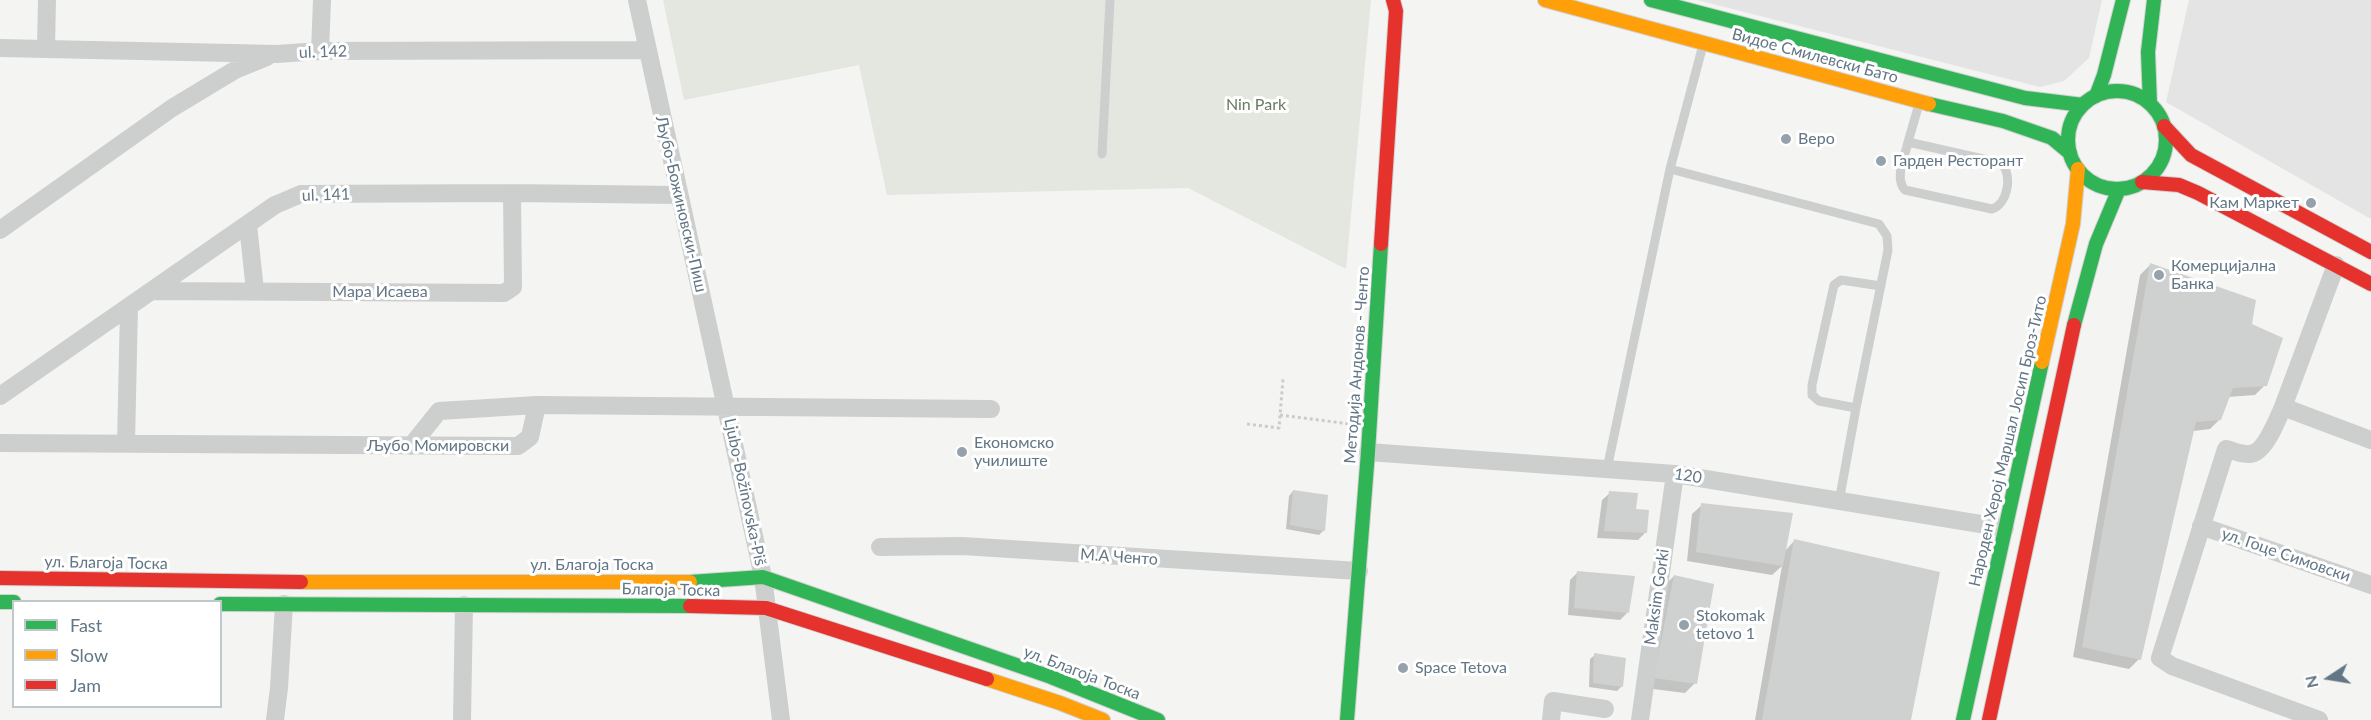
<!DOCTYPE html>
<html>
<head>
<meta charset="utf-8">
<style>
  body { margin:0 }
  #map { position:relative; width:2371px; height:720px; overflow:hidden; background:#f4f4f2; font-family:Lato,sans-serif }
  canvas { display:block }
  .legend { position:absolute; left:12px; top:600px; width:210px; height:108px; box-sizing:border-box; background:#fff; border:2px solid #c0c8ce; margin:0; padding:8px 10px; list-style:none; font-size:18px; color:#627685 }
  .legend li { display:flex; align-items:center; gap:12px; height:30px }
  .legend b { width:30px; border:2px solid #c0c8ce }
  .north { position:absolute; left:2299px; top:648px; width:60px; height:60px; -webkit-text-stroke:4px #fff; paint-order:stroke; rotate:258deg; font-size:16px; font-weight:700; line-height:24px; text-align:center; color:#627685 }
  .north::after { content:''; display:block; margin:auto; width:21px; height:27px; background:#627685; clip-path:polygon(50% 0,100% 100%,50% 72%,0 100%) }
</style>
</head>
<body>
<div id="map">
<canvas width="2371" height="720"></canvas>
<ul class="legend">
<li><b style="height:8px;background:#30b455"></b>Fast</li>
<li><b style="height:8px;background:#ff9f0a"></b>Slow</li>
<li><b style="height:8px;background:#e5322d"></b>Jam</li>
</ul>
<div class="north">N</div>
</div>
<script>
const g = document.querySelector('canvas').getContext('2d');
g.lineJoin = 'round';
function paint(path, color) {
  g.fillStyle = color;
  g.fill(path, 'evenodd');
}
function strokePath(path, color, width, dash) {
  g.strokeStyle = color;
  g.lineWidth = width;
  g.lineCap = dash ? 'butt' : 'round';
  g.setLineDash(dash || []);
  g.stroke(path);
}
function write(font, color, halo, rows, align = 'center') {
  g.font = font + ' Lato,sans-serif';
  g.lineWidth = 6;
  g.setLineDash([]);
  g.textBaseline = 'middle';
  g.strokeStyle = halo;
  g.fillStyle = color;
  for (const [text, x, y, turn = 0] of rows) {
    g.save();
    g.translate(x, y);
    g.rotate((+turn || 0) * Math.PI / 180);
    g.textAlign = isNaN(turn) ? turn : align;
    if (halo) g.strokeText(text, 0, 0);
    g.fillText(text, 0, 0);
    g.restore();
  }
}
paint(new Path2D(`
  M1697,0h405l-13,58 -25,23 -24,6z
  M2189,0h182v219l-205,-117z`), '#e3e4e3');
paint(new Path2D(`
  M663,0h708l-25,269 -158,-81 -301,7 -28,-130 -175,35z`), '#e4e7e0');
paint(new Path2D(`
  M2150,265l101,60 14,60 -10,10 -27,2 -8,22 -10,10 -17,2 -54,228 -10,10 -56,-12 67,-382z
  M1293,491l31,39 -5,5 -33,-6 3,-33z
  M1610,493l24,17 11,23 -7,7 -41,-2 5,-38z
  M1702,505l83,46 9,-10 115,179h-154l27,-154 -10,9 -85,-14 5,-47z
  M1577,573l50,40 -7,7 -52,-5 2,-35z
  M1674,576l21,107 -10,10 -40,-5 19,-102z
  M1595,655l27,31 -5,5 -28,-4 1,-28z`), '#0003');
paint(new Path2D(`
  M2150,263l106,37 -4,24 31,14 -16,48 -34,2 -12,32 -25,2 -55,238 -59,-13z
  M1293,490l35,5 -3,36 -35,-6z
  M1609,491l29,2 -2,16 13,1 -2,23 -43,-2z
  M1701,503l92,10 -10,53 -87,-14z
  M1794,539l146,33 -29,148h-149z
  M1577,571l58,5 -6,37 -55,-5z
  M1674,575l40,9 -17,100 -43,-6z
  M1594,653l32,5 -3,29 -30,-4z`), '#cfd0d0');
const fast = new Path2D(`
  M1651,0l374,98 58,7
  M2068 140a49 49 0 1 1 98 0a49 49 0 1 1-98 0Z
  M2096,96l8,-21 19,-75
  M1929,104l74,17 49,17 18,15
  M2150,104l-2,-52 6,-52
  M2074,325l22,-81 23,-55
  M690,582l73,-5 288,100 107,43
  M0,602h14
  M220,604l470,2
  M1347,720l21,-268 13,-208
  M1963,720l79,-358`);
const slow = new Path2D(`
  M1545,0l384,104
  M2042,362l31,-138 5,-55
  M301,582h389
  M987,679l73,24 43,17`);
const jam = new Path2D(`
  M2164,126l27,29 180,97
  M2142,182l37,3 19,8 173,91
  M1381,244l15,-233 -3,-11
  M0,578l301,4
  M690,606l76,2 221,71
  M1989,720l85,-395`);
strokePath(fast, '#d0d2d2', 16);
strokePath(slow, '#d0d2d2', 16);
strokePath(jam, '#d0d2d2', 16);
strokePath(new Path2D(`
  M1280,415l70,9
  M1247,424l32,4 4,-49`), '#cbcccc', 3, [3, 3]);
strokePath(new Path2D(`
  M1908,142l93,21c12,11 7,41 -9,46l-87,-19c-11,-12 0,-33 3,-48z
  M1908,142l11,-38
  M1102,154l8,-154
  M1670,169l209,55 8,12 1,14 -32,158 -17,94
  M1856,408l-37,-7 -7,-6v-10l22,-100 7,-5 40,6
  M1607,469l63,-300 33,-124`), '#cdcfcf', 9);
strokePath(new Path2D(`
  M637,0l126,577 18,143
  M46,47l1,-47
  M0,48l277,6 43,-3 326,-1
  M320,51l2,-51
  M248,225l7,66
  M0,230l172,-122 63,-38 32,-13
  M2336,265l-53,142 88,33
  M151,291l353,2 9,-6 -1,-94
  M0,396l275,-191 26,-11 211,-1 166,2
  M2283,407c-6,13 -18,46 -33,47 -7,1 -16,-3 -24,-5l-66,209 12,8 147,54
  M0,443l518,3 12,-9 7,-32 454,4
  M126,443l3,-136
  M411,446l28,-35 98,-6
  M1368,452l307,22 330,54
  M2201,526l170,59
  M880,547l82,-1 397,25
  M275,720l4,-32 5,-84
  M462,720l2,-115
  M1551,720l2,-19 52,8
  M1640,720l35,-246`), '#cdcfcf', 18);
strokePath(fast, '#30b455', 14);
strokePath(slow, '#ff9f0a', 14);
strokePath(jam, '#e5322d', 14);
for (const [x, y, r, color] of [
  [1786,139,6,"#95a2ab"],
  [1881,161,6,"#95a2ab"],
  [2311,203,6,"#95a2ab"],
  [2159,275,6,"#95a2ab"],
  [962,452,6,"#95a2ab"],
  [1684,625,6,"#95a2ab"],
  [1403,668,6,"#95a2ab"]
]) {
  const dot = new Path2D();
  dot.arc(x, y, r, 0, 2 * Math.PI);
  g.fillStyle = color;
  g.fill(dot);
  strokePath(dot, '#fff', 2);
}
write('16px', '#627685', '#fff', [
  ["ul. 142",323,52,-2],
  ["Видое Смилевски Бато",1815,56,15],
  ["ul. 141",326,195,-2],
  ["Љубо-Божиновски-Пиш",681,204,77],
  ["Мара Исаева",380,292],
  ["Методија Андонов - Ченто",1357,365,-86],
  ["Народен Херој Маршал Јосип Броз-Тито",2008,441,-77],
  ["Љубо Момировски",438,446],
  ["120",1688,476,9],
  ["Ljubo-Božinovska-Piš",745,492,78],
  ["ул. Гоце Симовски",2286,555,19],
  ["М.А Ченто",1119,557,4],
  ["ул. Благоја Тоска",106,563,1],
  ["ул. Благоја Тоска",592,565],
  ["Благоја Тоска",671,590,1],
  ["Maksim Gorki",1657,597,-82],
  ["ул. Благоја Тоска",1082,673,21]
]);
write('16px', '#677b61', '#fff', [
  ["Nin Park",1256,105]
]);
write('16px', '#627685', '#fff', [
  ["Веро",1798,139],
  ["Гарден Ресторант",1893,161],
  ["Кам Маркет",2299,203,"right"],
  ["Комерцијална",2171,266],
  ["Банка",2171,284],
  ["Економско",974,443],
  ["училиште",974,461],
  ["Stokomak",1696,616],
  ["tetovo 1",1696,634],
  ["Space Tetova",1415,668]
], 'left');
</script>
</body>
</html>
